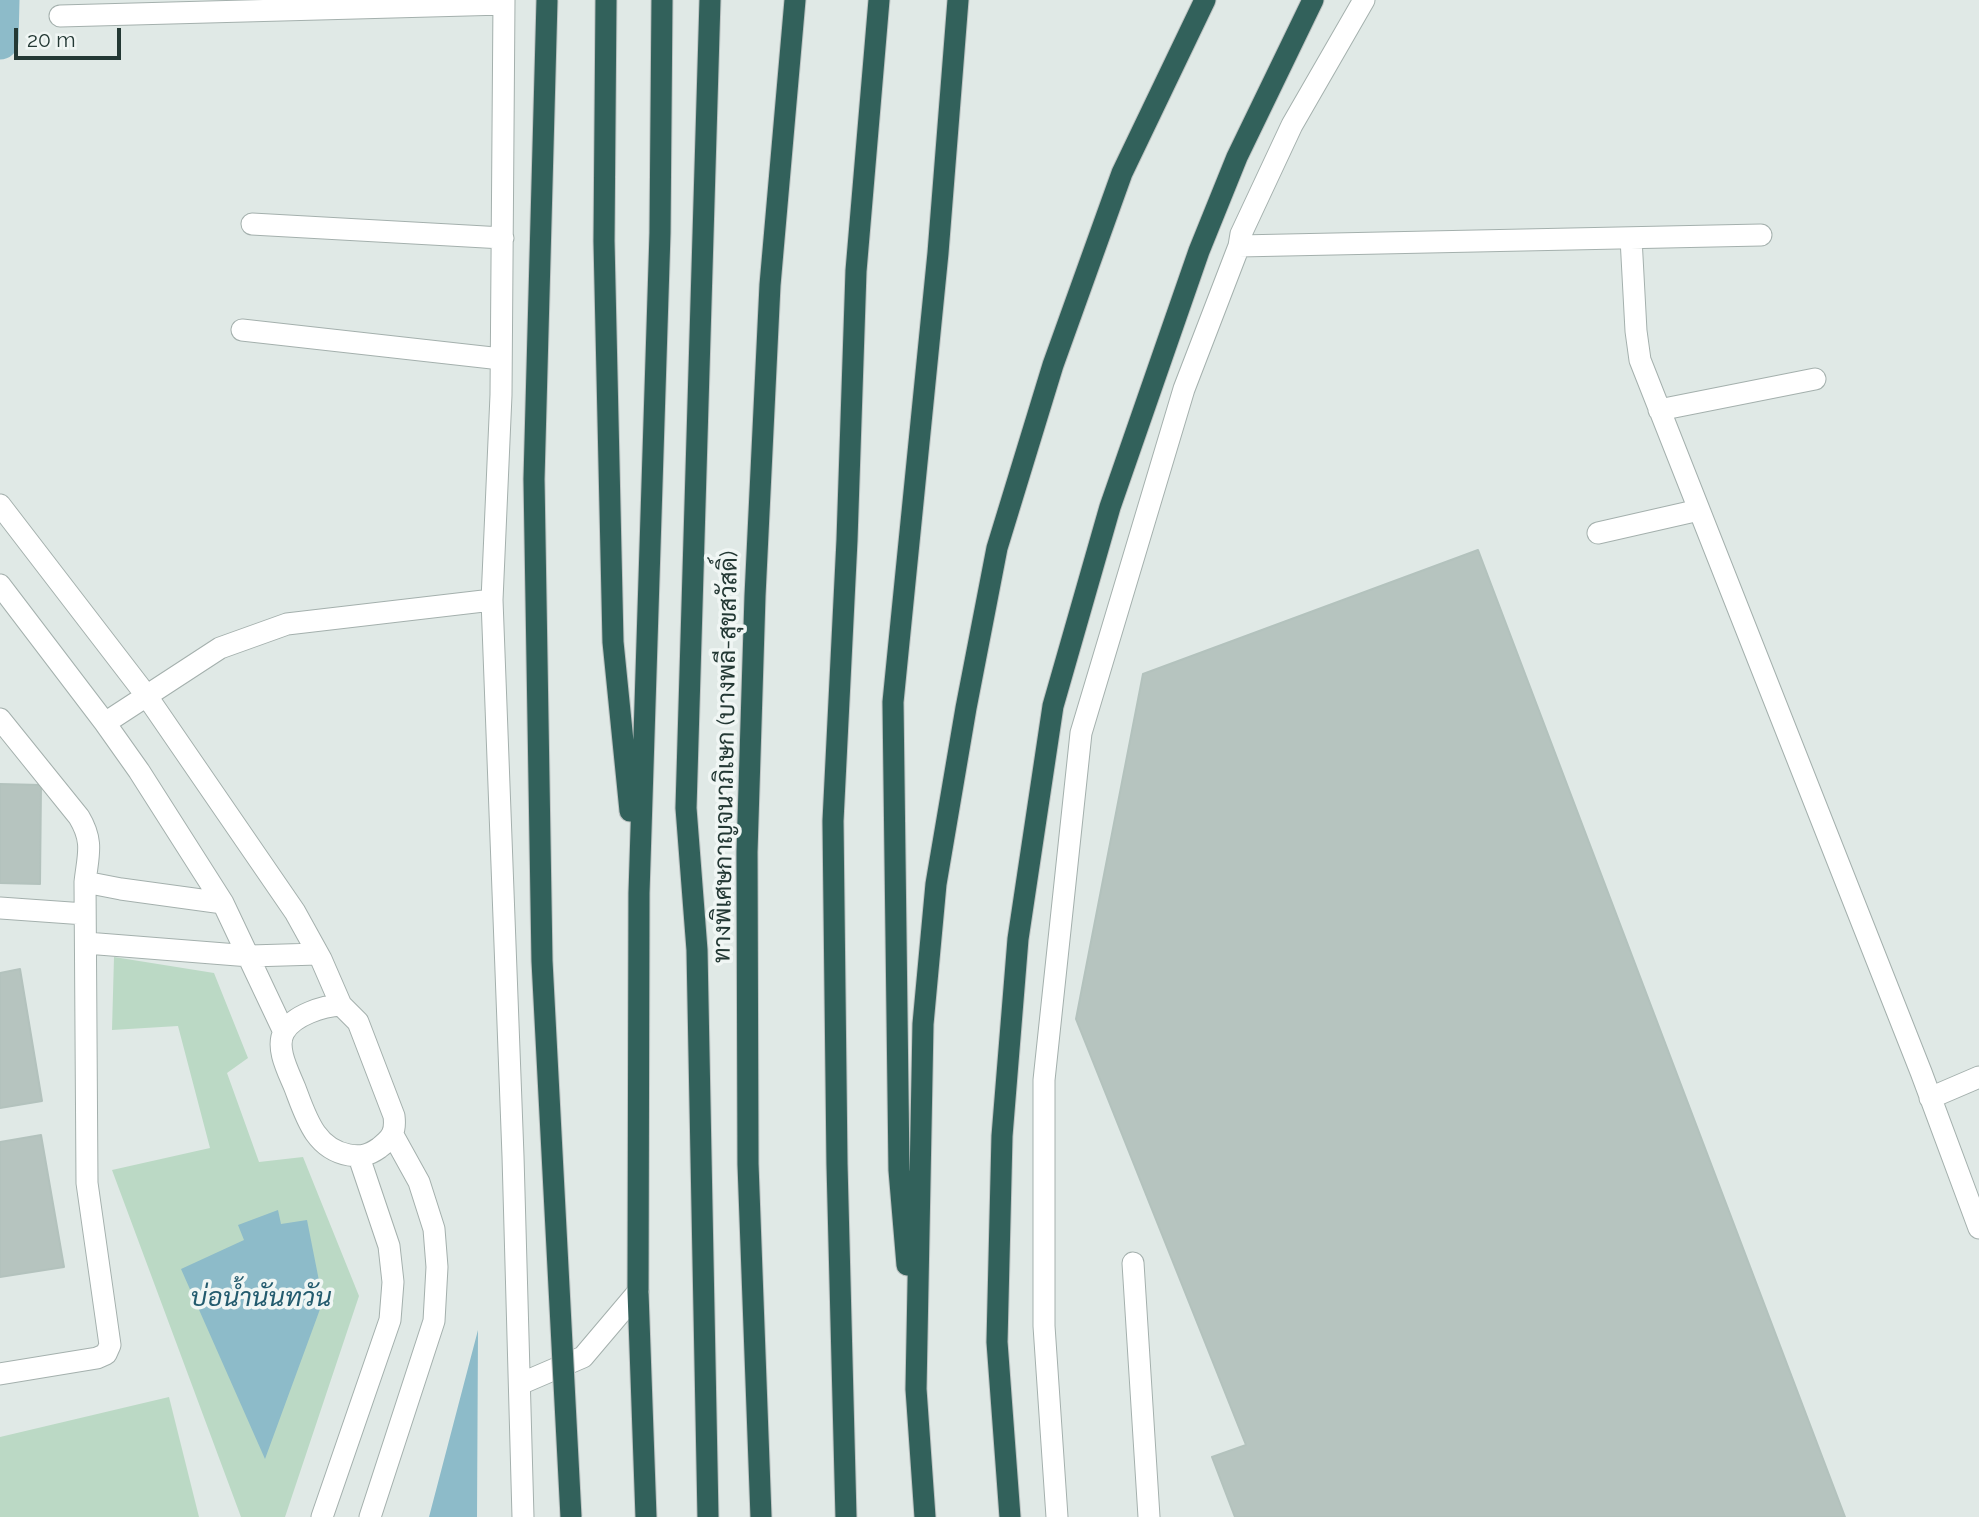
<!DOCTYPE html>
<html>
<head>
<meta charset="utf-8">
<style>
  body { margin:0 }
  #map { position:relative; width:1979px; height:1517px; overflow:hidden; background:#e0e9e6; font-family:Raleway,sans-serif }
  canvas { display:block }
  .scale { position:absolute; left:14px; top:28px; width:107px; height:32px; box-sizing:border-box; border:4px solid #233834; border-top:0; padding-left:9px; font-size:21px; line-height:24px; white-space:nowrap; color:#233834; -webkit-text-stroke:5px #f0f6f4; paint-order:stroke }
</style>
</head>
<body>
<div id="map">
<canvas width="1979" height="1517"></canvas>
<div class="scale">20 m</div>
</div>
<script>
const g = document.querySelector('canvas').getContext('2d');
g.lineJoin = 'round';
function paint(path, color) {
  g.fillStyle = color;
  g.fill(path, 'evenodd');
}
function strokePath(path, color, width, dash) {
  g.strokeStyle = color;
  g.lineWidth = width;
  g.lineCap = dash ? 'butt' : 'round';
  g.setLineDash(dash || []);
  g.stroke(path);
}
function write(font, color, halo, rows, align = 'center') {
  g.font = font + ' Raleway,Sarabun,sans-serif';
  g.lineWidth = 7;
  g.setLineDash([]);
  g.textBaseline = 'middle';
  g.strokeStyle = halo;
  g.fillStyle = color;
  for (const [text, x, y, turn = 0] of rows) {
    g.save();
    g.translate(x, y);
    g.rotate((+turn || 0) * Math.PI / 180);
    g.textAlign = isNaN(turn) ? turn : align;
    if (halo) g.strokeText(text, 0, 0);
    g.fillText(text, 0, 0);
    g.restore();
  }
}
paint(new Path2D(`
  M114,957l100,16 34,85 -21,15 32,89 44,-5 56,139 -74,221h-44l-129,-347 98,-22 -32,-122 -66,4z
  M169,1397l30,120h-199v-80z`), '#bbd9c5');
paint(new Path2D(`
  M278,1210l3,14 26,-4 16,81 -58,158 -84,-190 63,-29 -6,-15z
  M478,1330l-1,187h-48z`), '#8dbbc9');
strokePath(new Path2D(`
  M0,41l1,-41`), '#8dbbc9', 37);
const building = new Path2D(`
  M1478,550l367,967h-610l-23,-60 34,-12 -170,-426 67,-345z
  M0,784l41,1 -1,99 -40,-1z
  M20,969l22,132 -42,7v-135z
  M41,1135l23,132 -64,10v-135z`);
paint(building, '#b6c4bf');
strokePath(building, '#b3c2bd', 2);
const minor = new Path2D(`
  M504,0l-3,395 -9,205 21,556 10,361
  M60,16l444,-12
  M252,224l251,14
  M1631,238l5,93 4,29 281,712 58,156
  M1239,246l522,-11
  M242,330l259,29
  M1659,410l156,-31
  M0,505l146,190 149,217 26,47 20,46
  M1598,533l101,-23
  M0,585l105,138 34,48 84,132 61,129
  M0,719l79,98c15,25 9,38 6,65l2,301 23,162 -4,9 -9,4 -97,16
  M105,723l115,-75 67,-24 205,-24
  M85,882l36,7 102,14
  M0,908l85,6
  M86,943l164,13 68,-2
  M341,1005l17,17 36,94c2,16 -2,22 -15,32 -10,7 -17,9 -30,7 -34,-6 -43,-38 -54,-67 -6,-15 -20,-40 -11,-56 10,-17 39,-26 57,-27z
  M1930,1098l49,-21
  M1133,1263l16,254
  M520,1384l63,-27 55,-65
  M322,1517l68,-197 3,-38 -4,-36 -30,-89
  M370,1517l64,-196 3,-54 -3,-38 -15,-47 -26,-47
  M1057,1517l-13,-191v-246l37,-347 103,-344 55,-143 2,-12 51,-109 72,-125`);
const highway = new Path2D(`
  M606,0l-2,241 9,401 17,169
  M907,1265l-8,-95 -6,-468 45,-449 20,-253
  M646,1517l-8,-225 1,-399 21,-660 2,-233
  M708,1517l-11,-567 -11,-142 24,-808
  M761,1517l-13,-353 -1,-312 8,-256 15,-311 25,-285
  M846,1517l-9,-353 -4,-343 14,-281 9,-269 23,-271
  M925,1517l-9,-128 7,-365 13,-140 30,-176 31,-160 56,-183 69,-192 83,-173
  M1010,1517l-13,-175 5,-206 16,-197 35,-233 57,-199 89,-256 38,-94 76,-157`);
strokePath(minor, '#a4b0ad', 23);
strokePath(highway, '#bdc3c2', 23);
strokePath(minor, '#fff', 21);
strokePath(highway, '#32615b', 21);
const highwayBridge = new Path2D(`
  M547,0l-13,479 8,482 29,556`);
strokePath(highwayBridge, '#bdc3c2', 23, []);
strokePath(highwayBridge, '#32615b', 21);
write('24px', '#233834', '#f0f6f4', [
  ["ทางพิเศษกาญจนาภิเษก (บางพลี-สุขสวัสดิ์)",726,757,-89]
]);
write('italic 26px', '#235b6e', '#f0f6f4', [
  ["บ่อน้ำนันทวัน",261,1298]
]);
</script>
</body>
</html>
